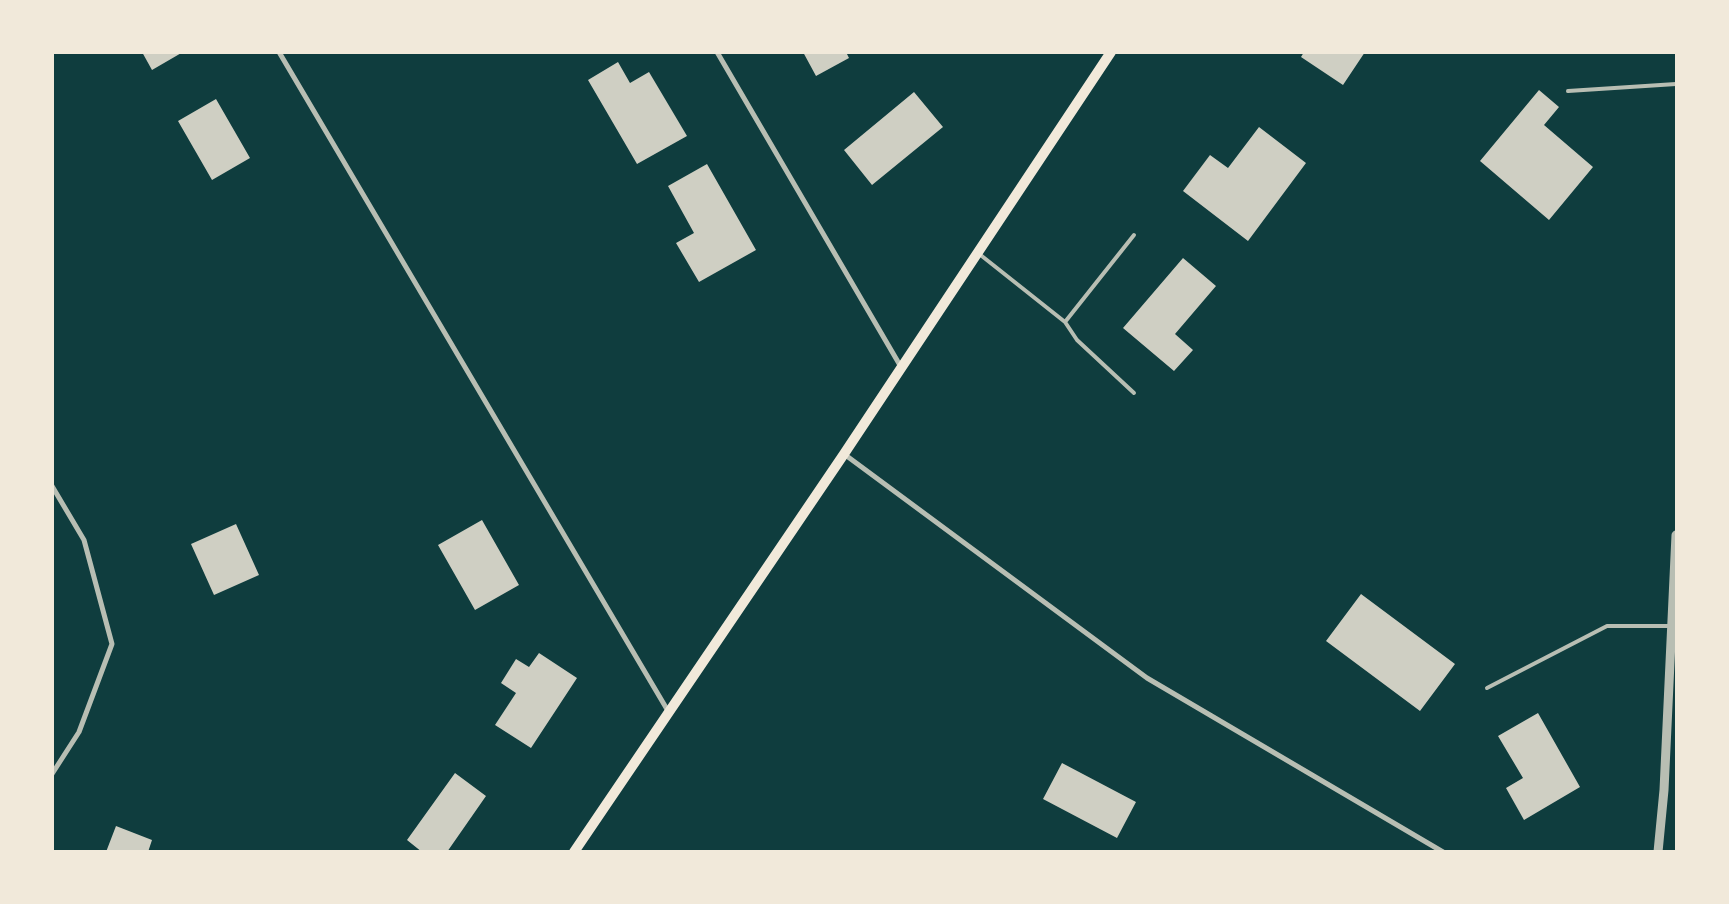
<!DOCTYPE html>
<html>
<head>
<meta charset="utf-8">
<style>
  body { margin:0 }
  #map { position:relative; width:1729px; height:904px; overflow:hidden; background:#0f3d3e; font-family:Overpass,sans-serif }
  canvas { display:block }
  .frame { position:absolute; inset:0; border:54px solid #f1e9da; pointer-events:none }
</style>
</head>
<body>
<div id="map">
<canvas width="1729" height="904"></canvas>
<div class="frame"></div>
</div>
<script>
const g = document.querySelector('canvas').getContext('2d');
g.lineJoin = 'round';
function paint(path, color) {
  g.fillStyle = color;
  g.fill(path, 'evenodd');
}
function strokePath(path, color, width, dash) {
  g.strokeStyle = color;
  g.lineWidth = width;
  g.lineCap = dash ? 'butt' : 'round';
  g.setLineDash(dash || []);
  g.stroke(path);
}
paint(new Path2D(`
  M142,52h41l-31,18z
  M803,52h43l3,6 -33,18z
  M1304,52h61l-22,33 -42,-28z
  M618,62l12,21 19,-11 38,64 -50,28 -49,-84z
  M1539,90l20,17 -15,18 49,42 -44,53 -69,-59z
  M914,92l29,35 -71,58 -28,-35z
  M216,99l34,59 -38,22 -34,-59z
  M1259,127l47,36 -58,78 -65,-50 27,-36 18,13z
  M707,164l49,86 -57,32 -23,-39 18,-10 -26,-47z
  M1183,258l33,28 -41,48 18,16 -19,21 -51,-43z
  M482,520l37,65 -44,25 -37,-65z
  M236,524l23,51 -45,20 -23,-51z
  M1361,594l94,70 -35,47 -94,-70z
  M539,653l38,25 -46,70 -36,-23 21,-32 -15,-10 15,-24 13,8z
  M1538,713l42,74 -56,33 -18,-32 17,-10 -25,-42z
  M1062,763l74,39 -19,36 -74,-39z
  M455,773l31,23 -39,56h-25l-15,-12z
  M116,826l36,14 -4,12h-42z`), '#cfcfc3');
strokePath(new Path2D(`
  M1568,91l108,-7
  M978,253l87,69 69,-87
  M1065,322l12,18 57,53
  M1487,688l120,-62h65`), '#b8beb3', 4);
strokePath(new Path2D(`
  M279,52l389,659
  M717,52l184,315
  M844,454l303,224 296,174
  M52,486l32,54 28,104 -33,88 -27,42`), '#b8beb3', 5);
strokePath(new Path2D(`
  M1658,852l6,-62 12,-255`), '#b8beb3', 9);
strokePath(new Path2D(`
  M574,852l270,-398 267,-402`), '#f1e9da', 10);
</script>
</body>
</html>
